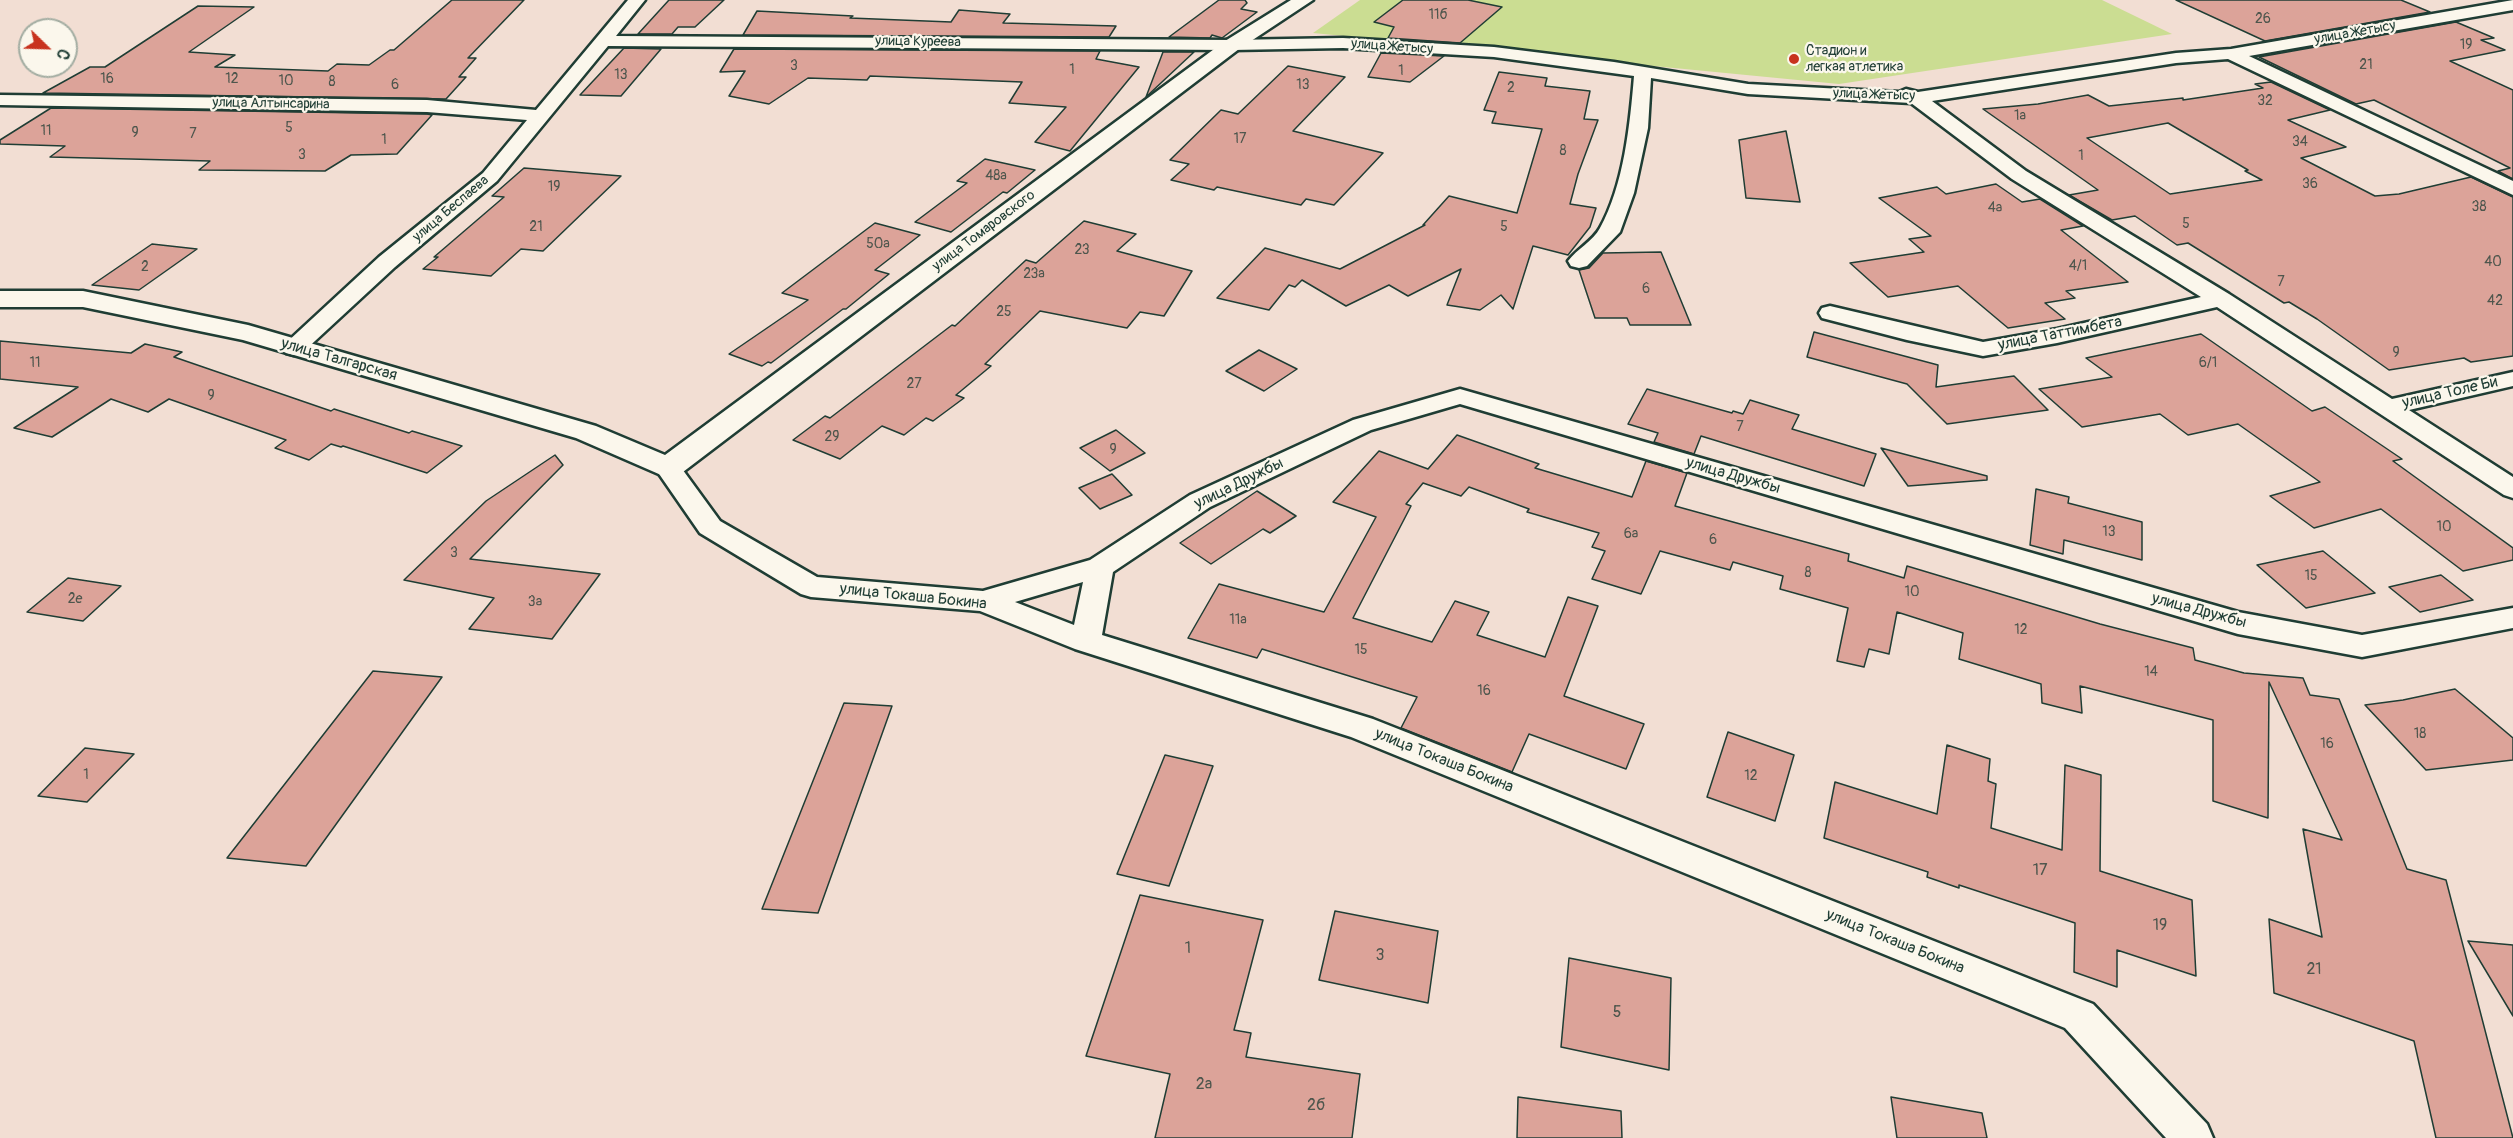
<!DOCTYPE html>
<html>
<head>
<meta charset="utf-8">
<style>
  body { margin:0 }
  #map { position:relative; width:2513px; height:1138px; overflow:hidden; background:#f2ded3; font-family:Pangolin,sans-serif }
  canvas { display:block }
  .north { position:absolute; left:18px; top:18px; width:60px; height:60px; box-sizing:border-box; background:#fbf7ec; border:2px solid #a3ada2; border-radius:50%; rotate:113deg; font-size:16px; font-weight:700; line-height:24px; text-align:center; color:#1f3d34 }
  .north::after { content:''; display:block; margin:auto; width:21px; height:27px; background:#c8321e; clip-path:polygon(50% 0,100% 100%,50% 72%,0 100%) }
</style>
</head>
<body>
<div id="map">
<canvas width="2513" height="1138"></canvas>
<div class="north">С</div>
</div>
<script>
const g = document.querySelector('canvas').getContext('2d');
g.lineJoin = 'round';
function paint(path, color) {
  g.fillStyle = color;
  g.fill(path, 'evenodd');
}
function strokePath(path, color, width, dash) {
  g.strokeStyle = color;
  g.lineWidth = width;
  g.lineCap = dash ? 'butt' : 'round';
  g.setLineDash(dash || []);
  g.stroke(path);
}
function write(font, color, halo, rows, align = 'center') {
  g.font = font + ' Pangolin,sans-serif';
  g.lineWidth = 4.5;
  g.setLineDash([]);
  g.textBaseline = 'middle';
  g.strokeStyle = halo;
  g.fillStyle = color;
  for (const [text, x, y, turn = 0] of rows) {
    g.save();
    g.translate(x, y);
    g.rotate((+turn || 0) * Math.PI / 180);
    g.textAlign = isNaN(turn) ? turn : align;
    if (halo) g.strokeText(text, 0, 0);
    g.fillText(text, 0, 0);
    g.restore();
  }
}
paint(new Path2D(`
  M1360,0h742l70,34 -333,50 -526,-51z`), '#cbdd92');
const building = new Path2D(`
  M452,0h72l-56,58h8l-17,19h7l-20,22 -403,-6 47,-26h15l93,-61 56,1 -65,45 46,3 -20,12 113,4 9,-7 32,1 21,-15h4z
  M669,0h55l-29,27h-17l-6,7h-34z
  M1219,0h26l2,3 -6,6 16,3 -35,26 -10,-3 -2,3 -41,-1z
  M1403,0h65l34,7 -42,36 -72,-5 6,-11 -20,-5z
  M2176,0h225l29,12 -165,29z
  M959,10l51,4 -7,9 113,3 -7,11 -366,-2 14,-24 96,5 -3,2 101,4z
  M2456,22l38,16 -13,2 24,10 -55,11 63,29v89l-15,-8 12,-3 -136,-68 -18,4 -97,-47z
  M624,48l37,1 -40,47 -41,-1z
  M734,49l366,2 -4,8 43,8 -69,84 -35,-9 31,-35 -57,-4 13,-21 -152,-6 -3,4 -59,-2 -39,26 -40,-8 16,-25 -25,1z
  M1163,52h31l-48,45z
  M1381,53l63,3 -34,26 -42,-5z
  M1288,66l57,11 -52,54 90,22 -49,52 -28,-6 -5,6 -84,-18 -3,3 -43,-10 18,-16 -19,-4 51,-50 17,4z
  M1499,72l48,6 -2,8 45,5 -6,28 14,1 -20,54 -8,30 26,4 -6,19 -22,28 -35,-9 -20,63 -12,-14 -21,15 -33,-5 14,-36 -53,27 -19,-11 -43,21 -44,-26 -7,7 -6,-2 -20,25 -52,-12 48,-50 75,21 85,-44h-2l26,-29 68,17 25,-84 -50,-6 4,-11 -12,-2z
  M2271,82l59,28 -42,10 58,27 -45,11 74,38 24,-2 72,-17 42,20v159l-42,6 -7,-4 -75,12 -72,-51 -28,-17 -5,1 -96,-60 -11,2 -42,-29 -23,4 -43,-25 29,-5 -115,-81 55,-5 50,-9 21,11 74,-8v2l80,-12 -8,-4zM2168,123l80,47 -3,1 17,9 -92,14 -83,-56z
  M51,108l376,6 5,1 -35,39 -46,1 -26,16 -126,-1 11,-9 -160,-4 15,-11 -65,-2v-4z
  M1786,131l14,71 -54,-4 -7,-58z
  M985,159l50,11 -28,23 -4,-1 -52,40 -36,-10 52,-39 -10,-2z
  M524,168l97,8 -78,75 -22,-2 -30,27 -68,-7 15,-12h-4l70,-60 -12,-1z
  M1996,184l26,18 18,-3 43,27 -22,4 67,52 -62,9 9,7 -30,5 20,16 -57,9 -50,-42 -70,11 -38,-34 74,-11 -15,-13 22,-3 -52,-38 58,-11 9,7z
  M1084,221l52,13 -19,17 75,20 -28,45 -24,-4 -13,16 -87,-17 -55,53 6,2 -35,29 8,3 -31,23 -7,-3 -22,17 -22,-9 -42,33 -47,-19 32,-24 5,2 122,-93 3,1 71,-66 10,3z
  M875,223l45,12 -45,35 14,4 -43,35h-3l-72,54 -3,-1 -6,4 -33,-12 79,-54 -26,-7z
  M152,244l45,5 -58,41 -47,-5z
  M1661,252l30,73h-61l-3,-7h-32l-16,-48 10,-2 14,-15z
  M1814,332l124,33 -2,22 78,-11 34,34 -101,14 -40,-40 -100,-27z
  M2201,334l111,77 13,-4 77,52 -9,2 120,87v12l-50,11 -82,-62 -67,19 -44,-32 50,-14 -82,-58 -50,11 -28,-21 -78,13 -43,-38 73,-12 -26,-19z
  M0,341l131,12 14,-9 37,8 -8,5 157,54 3,-2 75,24 3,-2 50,15 -35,27 -84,-27 -2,1 -10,-3 -22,16 -34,-12 11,-8 -117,-41 -21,13 -37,-13 -59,38 -38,-9 64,-41 -78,-8z
  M1259,350l38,19 -33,22 -38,-20z
  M1647,389l85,24 1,-2 10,3 7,-14 49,15 -7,14 84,25 -12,32 -163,-50 -7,18 -40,-12 4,-9 -30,-9z
  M1116,430l29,23 -35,18 -30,-23z
  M1457,435l82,29 -4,4 97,29 14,-36 41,12 -12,33 174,48 -1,7 56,17 3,-12 193,58 93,24 2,12 49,13 59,5 7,17 29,4 68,170 39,11 67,258h-77l-22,-97 -140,-48 -5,-74 53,18 -19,-108 39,11 -73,-158 -1,136 -55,-17v-81l-133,-34 2,27 -40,-10 -1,-19 -82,-25 4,-26 -66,-21 -8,42 -20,-5 -5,18 -27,-6 11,-53 -68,-19 3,-13 -50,-14 -3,8 -70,-19 -19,43 -49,-15 13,-28 -13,-4 7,-14 -72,-21 2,-3 -60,-22 -8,9 -38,-13 -17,21 5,2 -58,112 79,24 23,-41 34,11 -12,23 68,22 23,-60 30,9 -34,90 80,28 -18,45 -97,-35 -17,38 -111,-44 16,-31 -155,-48 -5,9 -69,-20 31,-54 105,28 52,-95 -43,-15 46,-51 49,18z
  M1881,448l106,28v4l-79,6z
  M555,455l8,10 -93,94 130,15 -48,65 -83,-10 25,-31 -90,-18 82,-79z
  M1112,474l20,21 -32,14 -21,-21z
  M2036,489l33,8 -1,6 74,19v38l-78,-20 -1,14 -33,-9z
  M1257,491l39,25 -26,17 -7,-4 -52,35 -31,-21z
  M2323,551l52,42 -69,15 -49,-43z
  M2441,575l32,25 -53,12 -31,-25z
  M68,578l53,8 -38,35 -56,-9z
  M373,671l69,6 -136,189 -79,-8z
  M2455,689l58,49v22l-87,10 -61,-65 38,-5z
  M844,703l48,3 -74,207 -56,-4z
  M1728,732l66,23 -19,66 -68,-24z
  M1947,745l43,14 -2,22 8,3 -5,44 71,22 3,-85 36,10 -1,96 92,29 4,76 -79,-26v37l-43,-15 1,-49 -116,-38v3l-32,-11 1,-5 -104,-34 11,-56 102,32z
  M85,748l49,6 -47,48 -49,-6z
  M1165,755l48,11 -44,120 -52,-12z
  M1140,895l123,25 -29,110 17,3 -5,24 114,17 -8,64h-197l15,-64 -84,-18z
  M1335,911l103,20 -10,72 -109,-23z
  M2468,941l45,4v71z
  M1569,958l102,20 -2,92 -108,-23z
  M1518,1097l103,14 1,27h-105z
  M1891,1097l91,16 5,25h-90z`);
paint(building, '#dca399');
strokePath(building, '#1f3d34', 1.5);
const minor = new Path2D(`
  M628,0h17l-29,36 616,4 111,-2 151,9 120,15 134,22 151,8 7,-3 12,3 258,-39 55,-4 282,-49v10l-264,46 264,125v14l-285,-136 -52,4 -244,38 94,70 203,123 163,105 121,-27v14l-104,24 104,67v21l-9,-3 -287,-188 -160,36 -74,13 -76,-16 -85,-22 -3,-5 3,-5 8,-2 153,36 74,-13 144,-32 -189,-118 -101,-76 -163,-9 -97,-16 -3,50 -14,65 -14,39 -33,34 -8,2 -8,-2 -3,-5c9,-12 25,-20 32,-33 24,-43 30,-104 34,-152l-140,-19 -151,-9 -111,2 -624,-4 -111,135 -102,86 -93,86 -8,2 -8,-2 -4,-5 4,-5 93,-86 104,-84 44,-53 -100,-8 -427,-7v-10l427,5 109,10z
  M1460,389l778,223 124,23 151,-27v20l-151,29 -124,-23 -778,-230 -89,26 -161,77 -97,65 -11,63 271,84 720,285 114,120 6,14h-47l-101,-110 -714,-291 -276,-88 -95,-38 -169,-14 -10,-3 -101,-61 -45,-65 4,-6 9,-2 9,2 43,59 97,56 166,14 107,-31 100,-65 163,-75zM1083,582l-9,43 -59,-23z`);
const tertiary = new Path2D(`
  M1291,0h22l-74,49 -560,426 -11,3 -92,-40 -333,-98 -160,-33h-83v-16h83l165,34 348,101 69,29 560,-414z`);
strokePath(minor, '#1f3d34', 5);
strokePath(tertiary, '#1f3d34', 5);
paint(minor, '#fbf7ec');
paint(tertiary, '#fbf7ec');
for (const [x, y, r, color] of [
  [1794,59,6,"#c8321e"]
]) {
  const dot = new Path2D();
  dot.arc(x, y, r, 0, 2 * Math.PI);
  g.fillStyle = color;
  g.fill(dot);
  strokePath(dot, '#fbf7ec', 2);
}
write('14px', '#4e564d', null, [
  ["11б",1438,15],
  ["26",2263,19],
  ["19",2466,45],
  ["21",2366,65],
  ["3",794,66],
  ["1",1072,70],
  ["1",1401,71],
  ["13",621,75],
  ["16",107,79],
  ["12",232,79],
  ["10",286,81],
  ["8",332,82],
  ["6",395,85],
  ["13",1303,85],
  ["2",1511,88],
  ["32",2265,101],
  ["1а",2020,116],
  ["5",289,128],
  ["11",46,131],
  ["9",135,133],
  ["7",193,134],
  ["17",1240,139],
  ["1",384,140],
  ["34",2300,142],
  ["8",1563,151],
  ["3",302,155],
  ["1",2081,156],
  ["48а",996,176],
  ["36",2310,184],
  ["19",554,187],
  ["38",2479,207],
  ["4а",1995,208],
  ["5",2186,224],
  ["21",536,227],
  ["5",1504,227],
  ["50а",878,244],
  ["23",1082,250],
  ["40",2493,262],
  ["4/1",2078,266],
  ["2",145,267],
  ["23а",1034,274],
  ["7",2281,282],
  ["6",1646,289],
  ["42",2495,301],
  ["25",1004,312],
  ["9",2396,353],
  ["11",35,363],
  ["6/1",2208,363],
  ["27",914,384],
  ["9",211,396],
  ["7",1740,427],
  ["29",832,437],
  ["9",1113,450],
  ["10",2444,527],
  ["13",2109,532],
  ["6а",1631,534],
  ["6",1713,540],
  ["3",454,553],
  ["8",1808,573],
  ["15",2311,576],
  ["10",1912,592],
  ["2е",75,599],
  ["3а",535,602],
  ["11а",1238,620],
  ["12",2021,630],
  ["15",1361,650],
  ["14",2151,672],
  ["16",1484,691],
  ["18",2420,734],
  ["16",2327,744],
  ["1",86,775],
  ["12",1751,776]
]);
write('14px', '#1f3d34', '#fbf7ec', [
  ["улица Жетысу",2355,33,-10],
  ["улица Куреева",918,42,1],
  ["улица Жетысу",1392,47,4],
  ["улица Жетысу",1874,95,2],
  ["улица Алтынсарина",271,104,1],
  ["улица Беспаева",451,209,-40],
  ["улица Томаровского",984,231,-37]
]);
write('14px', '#1f3d34', '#fbf7ec', [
  ["Стадион и",1806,51],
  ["легкая атлетика",1806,67]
], 'left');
write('16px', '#1f3d34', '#fbf7ec', [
  ["улица Таттимбета",2060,334,-11],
  ["улица Талгарская",339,360,16],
  ["улица Толе Би",2450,393,-13],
  ["улица Дружбы",1733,476,16],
  ["улица Дружбы",1239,484,-26],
  ["улица Токаша Бокина",913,597,6],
  ["улица Дружбы",2199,611,15],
  ["улица Токаша Бокина",1444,761,22],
  ["улица Токаша Бокина",1895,942,22]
]);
write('16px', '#4e564d', null, [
  ["17",2040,871],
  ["19",2160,926],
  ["1",1188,949],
  ["3",1380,956],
  ["21",2314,970],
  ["5",1617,1013],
  ["2а",1204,1085],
  ["2б",1316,1106]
]);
</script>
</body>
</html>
